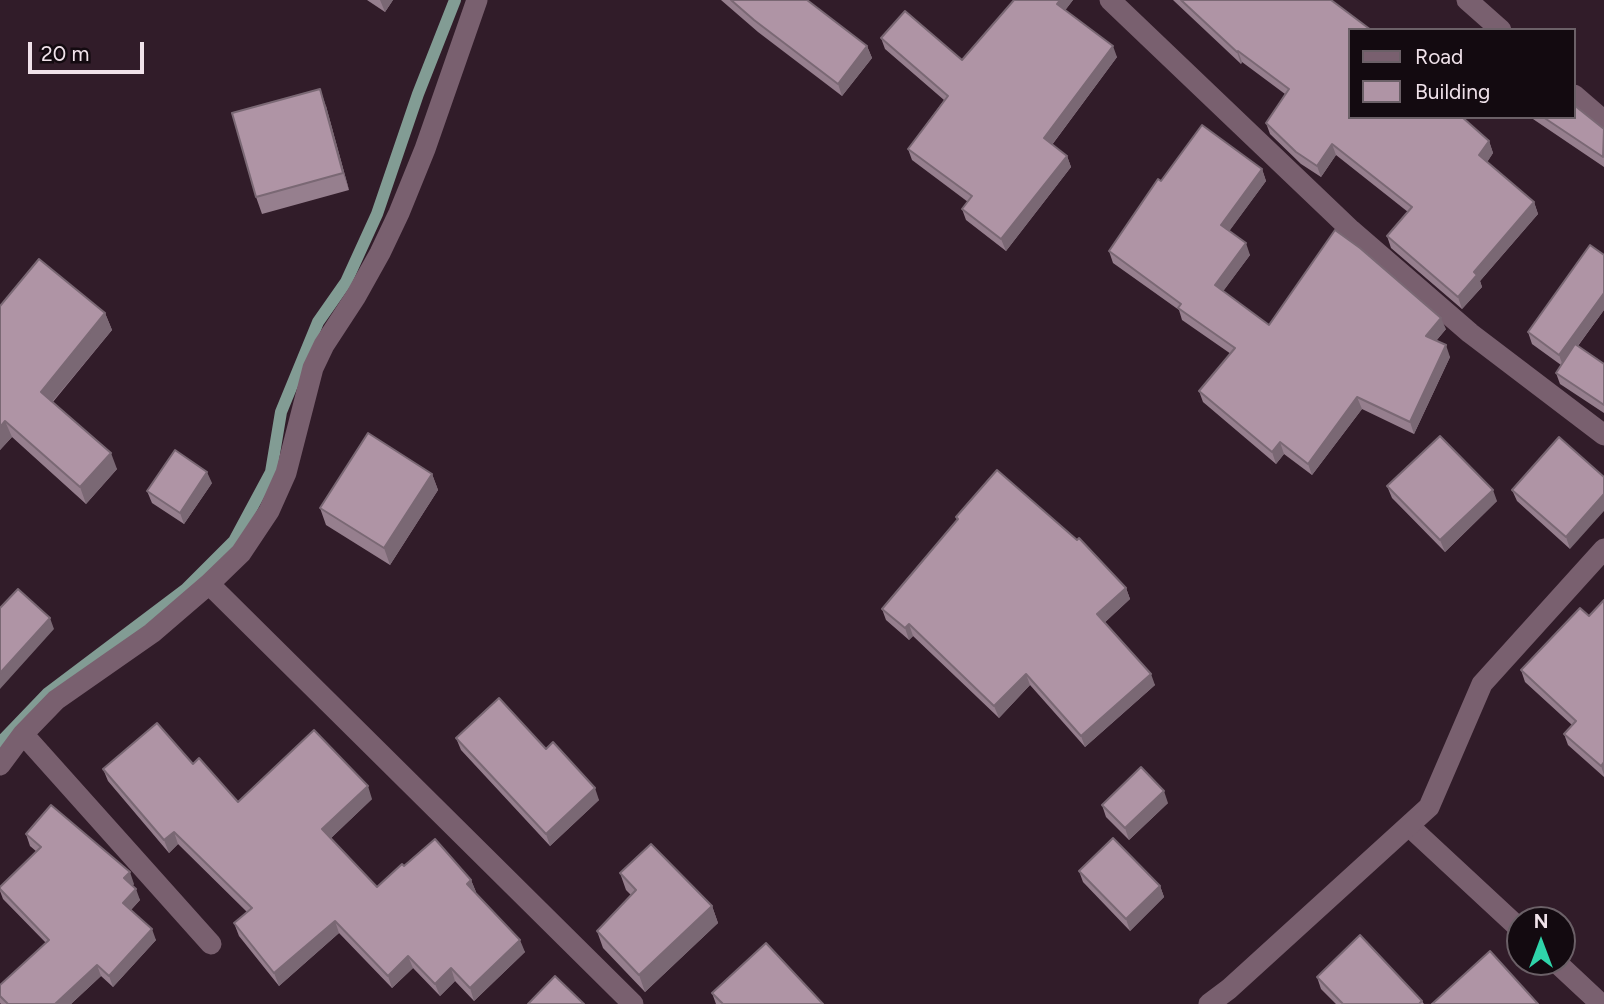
<!DOCTYPE html>
<html>
<head>
<meta charset="utf-8">
<style>
  body { margin:0 }
  #map { position:relative; width:1604px; height:1004px; overflow:hidden; background:#311c29; font-family:Figtree,sans-serif }
  canvas { display:block }
  .legend { position:absolute; left:1348px; top:28px; width:228px; height:91px; box-sizing:border-box; background:#130a10; border:2px solid #6b6067; margin:0; padding:9px 12px; list-style:none; font-size:21px; color:#f0e2ea }
  .legend li { display:flex; align-items:center; gap:14px; height:35px }
  .legend b { width:35px; border:2px solid #6b6067 }
  .north { position:absolute; left:1506px; top:906px; width:70px; height:70px; box-sizing:border-box; background:#130a10; border:2px solid #6b6067; border-radius:50%; rotate:0deg; font-size:19px; font-weight:700; line-height:28px; text-align:center; color:#f0e2ea }
  .north::after { content:''; display:block; margin:auto; width:24px; height:32px; background:#2fd4aa; clip-path:polygon(50% 0,100% 100%,50% 72%,0 100%) }
  .scale { position:absolute; left:28px; top:42px; width:116px; height:32px; box-sizing:border-box; border:4px solid #f0e2ea; border-top:0; padding-left:9px; font-size:21px; line-height:24px; white-space:nowrap; color:#f0e2ea; -webkit-text-stroke:5px #130a10; paint-order:stroke }
</style>
</head>
<body>
<div id="map">
<canvas width="1604" height="1004"></canvas>
<ul class="legend">
<li><b style="height:9px;background:#79606f"></b>Road</li>
<li><b style="height:19px;background:#af94a5"></b>Building</li>
</ul>
<div class="north">N</div>
<div class="scale">20 m</div>
</div>
<script>
const g = document.querySelector('canvas').getContext('2d');
g.lineJoin = 'round';
function strokePath(path, color, width, dash) {
  g.strokeStyle = color;
  g.lineWidth = width;
  g.lineCap = dash ? 'butt' : 'round';
  g.setLineDash(dash || []);
  g.stroke(path);
}
function paint(path, color) {
  g.fillStyle = color;
  g.fill(path, 'evenodd');
}
strokePath(new Path2D(`
  M0,743l48,-50 138,-104 48,-48 37,-69 10,-60 37,-90 28,-40 31,-68 41,-120 37,-94`), '#829c94', 12);
strokePath(new Path2D(`
  M1110,0l241,230 119,103 134,102
  M1467,0l34,30
  M1574,95l30,26
  M209,584l424,420
  M23,734l188,210
  M0,765l23,-31 33,-34 96,-67 57,-49 32,-31 28,-42 17,-38 27,-105 11,-23 32,-49 24,-43 19,-40 26,-64 52,-149
  M1409,826l111,103
  M1556,962l45,42`), '#79606f', 21);
strokePath(new Path2D(`
  M1209,1004l20,-15 200,-182 53,-123 122,-135`), '#79606f', 21);
paint(new Path2D(`
  M367,0h26l-8,12z
  M721,0h86l60,46 5,12 -30,38 -84,-64z
  M1014,0h59l-8,10 52,47 -65,88 15,11 4,11 -65,84 -40,-31 -4,-11 6,-7 -56,-42 -4,-11 36,-49 -59,-51 -4,-11 81,22z
  M1173,0h157l20,30 139,111 4,12 -6,9 47,40 4,12 -58,67 2,6 -20,22 -71,-61 -4,-12 21,-24 -72,-57 -15,22 -20,-13 -31,-30 -4,-11 19,-29 -43,-32 -1,2z
  M326,106l23,84 -87,24 -6,-17z
  M1530,117h44l30,12v38z
  M1262,169l4,12 -37,50 21,24 -27,36 46,34 177,4 -10,12 14,16 -36,77 -52,-25 -50,66 -28,-21 -8,10 -73,-62 -4,-11 32,-37 -49,-34 -3,-10 -66,-47 -4,-12 52,-70z
  M0,306l105,7 7,17 -59,72 64,67 -31,35 -74,-67 -12,13z
  M1604,310l-26,36 26,18v49l-44,-29 -4,-11 5,-8 -29,-21 -4,-12z
  M1559,437l11,112 -53,-48 -5,-11z
  M432,474l6,16 -48,75 -64,-40 -6,-17z
  M212,483l-28,41 -32,-21 -5,-12z
  M1387,486l110,15 -52,51 -53,-54z
  M956,517l170,71 4,11 -26,24 51,62 -70,62 -55,-62 -31,33 -86,-82 -4,4 -23,-20 -4,-11 75,-89z
  M1604,600v177l-36,-32 -4,-11 8,-9 -47,-43 -4,-12 68,-54z
  M456,738l90,11 53,51 -49,46 -89,-96z
  M193,764l45,38 134,-3 -41,39 46,49 27,-21 67,14 5,12 -1,1 50,59 -51,49 -19,-20 -15,15 -27,-28 -21,20 -53,-55 -60,53 -40,-50 -5,-13 13,-11 -69,-68 -9,9 -61,-72 -5,-12z
  M1168,803l-39,37 -23,-23 -4,-12z
  M26,834l108,50 -2,2 8,14 -9,10 25,30 -43,47 -12,-11 -30,28h-70l-1,-1v-18l46,-42 -43,-44 -3,-8v-4l37,-35 -7,-6z
  M1079,871l81,15 4,11 -34,34 -47,-49z
  M620,873l92,33 6,17 -73,69 -42,-44 -6,-17 34,-36 -5,-5z
  M1317,977l105,24 2,3h-88l-15,-15z
  M712,993l111,11h-107z`), '#967f8e');
paint(new Path2D(`
  M380,0h13l-8,12z
  M1060,0h13l-12,16 -4,-12z
  M867,46l5,12 -30,38 -4,-12z
  M1113,46l4,11 -69,93 -4,-12z
  M1238,51l4,11 -1,2 -4,-12z
  M320,89l6,17 23,84 -6,-17z
  M1489,141l4,12 -9,14 -5,-12z
  M1332,144l4,11 -15,22 -4,-11z
  M1067,156l4,11 -65,84 -5,-12z
  M1262,169l4,12 -41,56 -4,-12z
  M1534,202l4,12 -58,67 2,6 -20,22 -4,-12 16,-25z
  M1246,243l4,12 -31,42 -4,-12z
  M1604,293v17l-41,56 -4,-11z
  M105,313l7,17 -65,78 -6,-16z
  M1441,318l5,11 -16,19 -4,-12z
  M1446,345l4,12 -36,77 -4,-12z
  M1357,397l5,12 -50,66 -4,-11z
  M5,421l7,16 -12,13v-23z
  M1280,442l4,12 -8,10 -4,-12z
  M111,453l6,16 -31,35 -6,-17z
  M207,472l5,11 -28,41 -4,-11z
  M432,474l6,16 -48,75 -6,-17z
  M1493,490l4,11 -52,51 -5,-12z
  M1604,494v17l-34,38 -4,-12z
  M1126,588l4,11 -29,27 -4,-12z
  M50,618l4,11 -54,60v-16z
  M909,624l4,12 -4,4 -4,-12z
  M1026,674l4,11 -31,33 -5,-12z
  M1151,674l4,11 -70,62 -4,-11z
  M1604,762v13l-3,-9z
  M368,786l4,13 -45,43 -5,-13z
  M595,788l4,12 -49,46 -4,-12z
  M1164,791l4,12 -39,37 -4,-12z
  M174,832l4,12 -9,9 -5,-13z
  M130,872l4,12 -6,6 -4,-12z
  M471,880l5,12 -5,5 -4,-13z
  M1160,886l4,11 -34,34 -4,-12z
  M136,889l4,11 -13,14 -4,-11z
  M712,906l6,17 -73,69 -6,-17z
  M335,921l4,12 -60,53 -5,-13z
  M152,929l4,11 -43,47 -4,-11z
  M520,940l5,12 -51,49 -4,-13z
  M408,956l5,12 -21,20 -4,-12z
  M97,965l4,11 -30,28h-16z
  M451,968l4,13 -15,15 -5,-12z`), '#7a6874');
const building = new Path2D(`
  M731,0h76l60,46 -29,38 -84,-64z
  M1014,0h46l-3,4 56,42 -69,92 23,18 -66,83 -39,-30 10,-13 -64,-47 40,-53 -67,-58 24,-27 57,49z
  M1181,0h150l40,30h-21v87h112l27,24 -10,14 55,47 -60,70 3,3 -19,22 -71,-61 25,-29 -80,-63 -15,22 -21,-14 -30,-29 23,-34 -51,-38 -1,1z
  M320,89l23,84 -87,24 -24,-84z
  M1574,105l30,24 -1,28 -60,-40h31z
  M1202,125l60,44 -41,56 25,18 -31,42 54,40 66,-95 25,18 81,70 -15,18 20,9 -36,77 -53,-25 -49,67 -28,-22 -8,10 -73,-61 36,-43 -57,-40 3,-4 -72,-53 49,-72 3,2z
  M1590,245l14,10v38l-45,62 -31,-23z
  M39,259l66,54 -64,79 70,61 -31,34 -75,-66 -5,6v-121z
  M1575,344l29,20v41l-48,-32z
  M368,433l64,41 -48,74 -64,-40z
  M1440,436l53,54 -53,50 -53,-54z
  M1559,437l45,40v17l-38,43 -54,-47z
  M175,450l32,22 -27,41 -33,-22z
  M997,470l80,70 2,-2 47,50 -29,26 54,60 -70,62 -55,-62 -32,32 -85,-82 -4,4 -23,-19 76,-90 -2,-2z
  M18,589l32,29 -50,55v-65z
  M1604,600v162l-3,4 -37,-32 12,-13 -55,-51 59,-62 9,8z
  M499,698l47,51 7,-7 42,46 -49,46 -90,-96z
  M157,723l36,41 6,-6 39,44 76,-72 54,56 -46,43 55,58 25,-23 2,2 31,-27 36,41 -4,4 53,56 -50,48 -19,-20 -16,16 -27,-28 -20,20 -53,-55 -61,52 -40,-50 18,-15 -78,-76 -10,8 -61,-71z
  M1141,767l23,24 -39,37 -23,-23z
  M51,805l79,67 -6,6 12,11 -13,14 29,26 -43,47 -12,-11 -42,39h-47l-8,-8v-11l49,-45 -49,-51v-2l41,-40 -15,-13z
  M1113,838l47,48 -34,33 -47,-48z
  M651,844l61,62 -73,69 -42,-44 39,-41 -16,-17z
  M1360,935l62,66 -3,3h-76l-26,-27z
  M766,943l57,61h-100l-11,-11z
  M1490,951l48,53h-106z
  M555,976l29,28h-56z`);
paint(building, '#af94a5');
strokePath(building, '#7a6874', 2);
</script>
</body>
</html>
